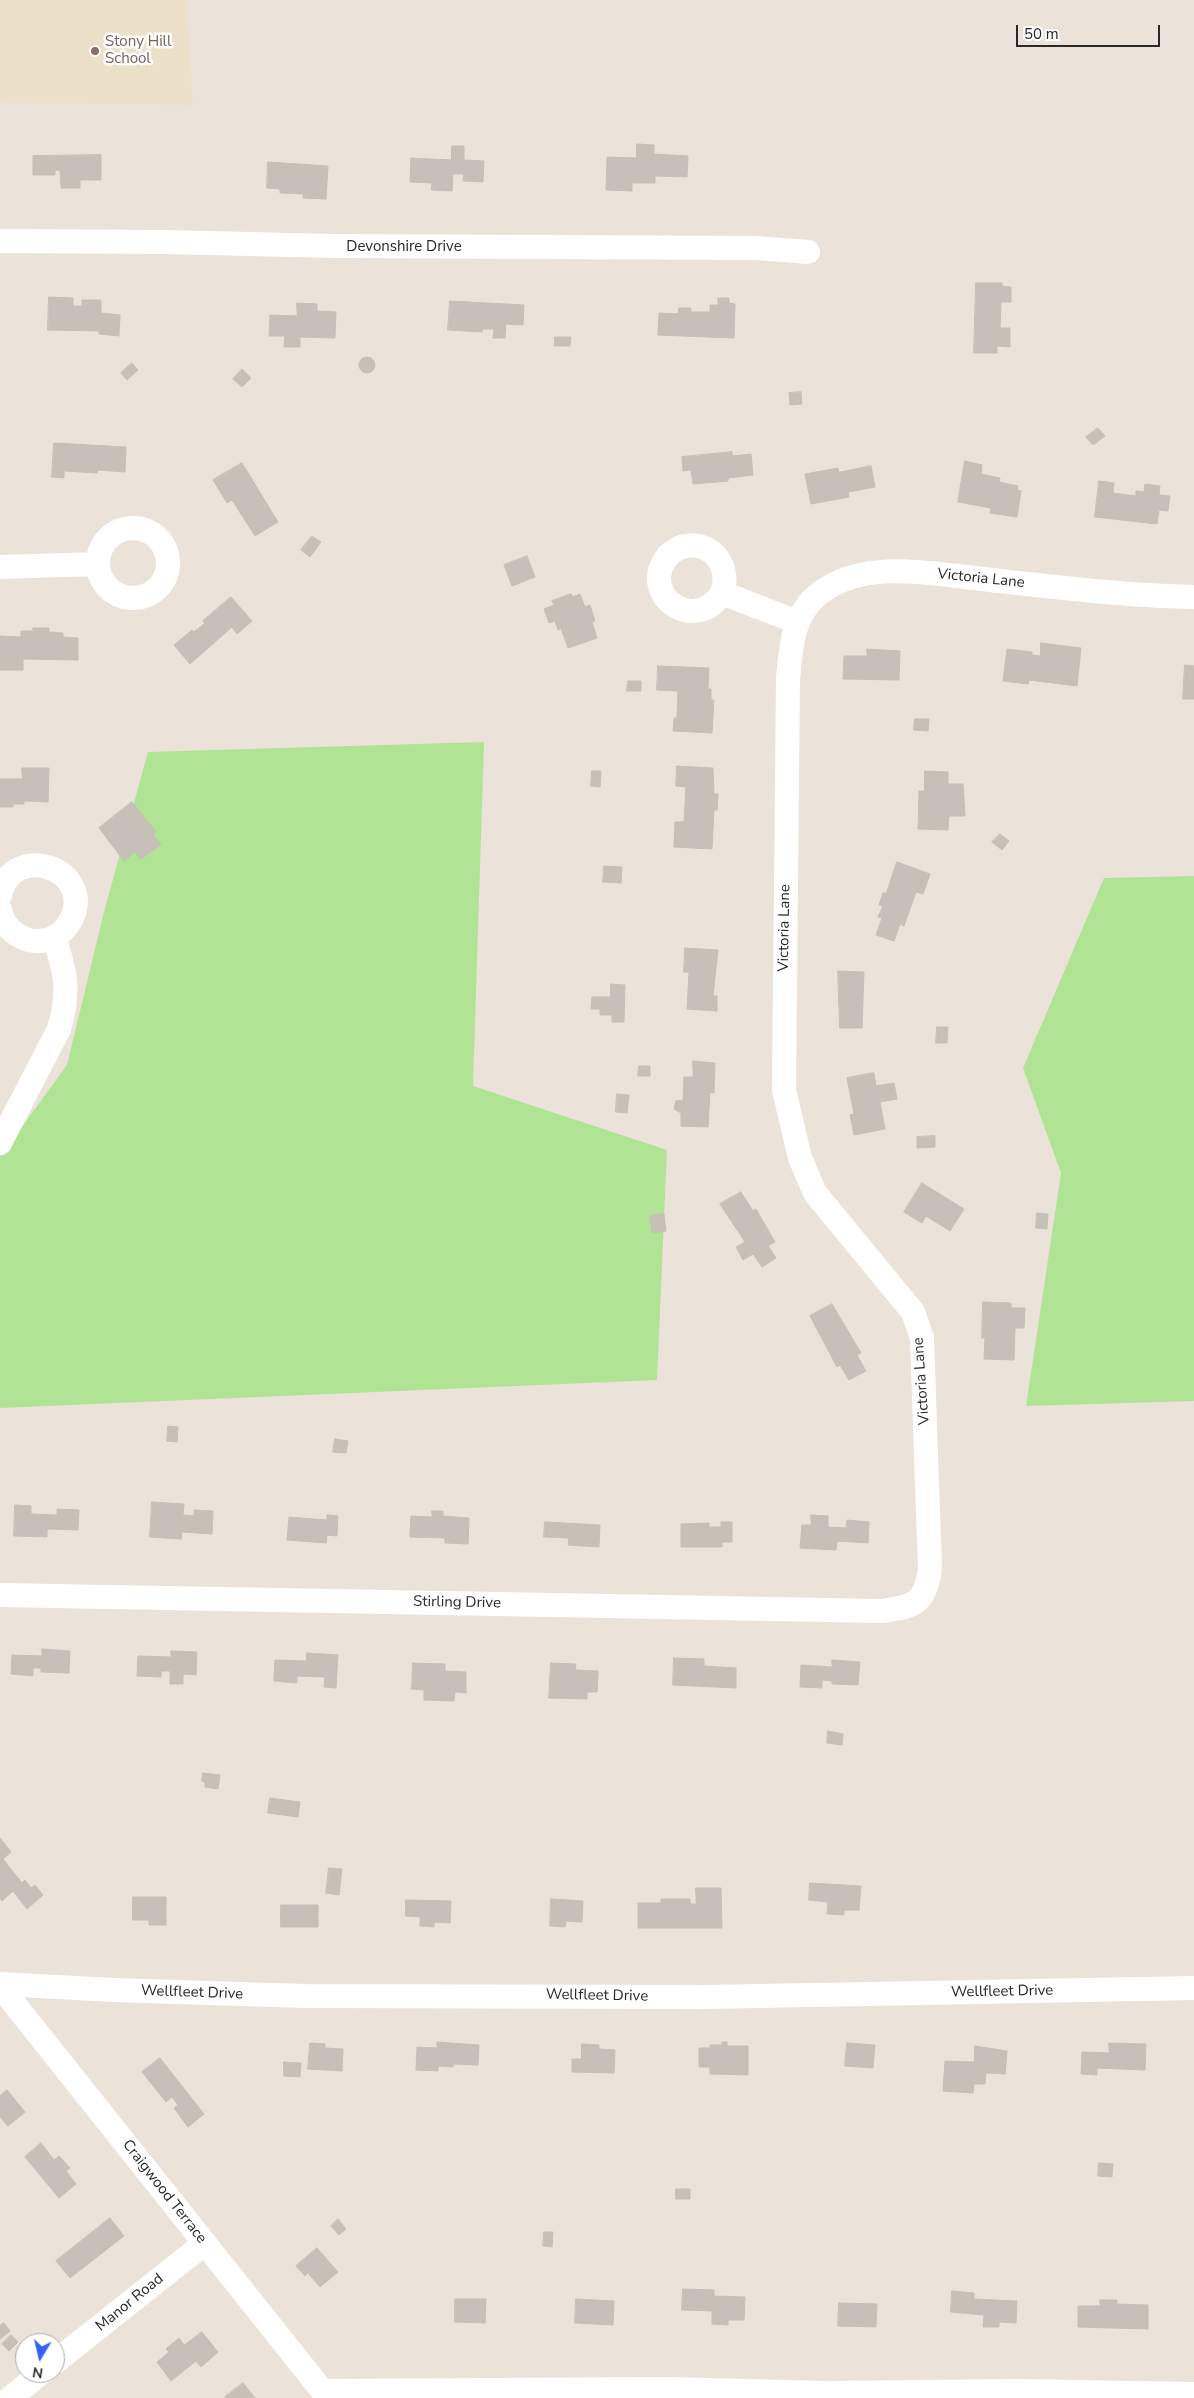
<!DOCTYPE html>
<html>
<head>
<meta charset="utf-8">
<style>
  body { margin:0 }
  #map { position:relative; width:1194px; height:2398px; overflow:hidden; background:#ebe3d9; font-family:"Nunito Sans",sans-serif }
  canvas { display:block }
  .north { position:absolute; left:15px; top:2333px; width:50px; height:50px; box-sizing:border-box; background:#fff; border:1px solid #a9a9a9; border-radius:50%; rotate:189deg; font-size:14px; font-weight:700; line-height:20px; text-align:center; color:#282828 }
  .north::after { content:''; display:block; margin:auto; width:18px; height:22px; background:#3660fc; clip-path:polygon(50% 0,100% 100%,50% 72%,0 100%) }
  .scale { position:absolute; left:1016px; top:25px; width:144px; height:22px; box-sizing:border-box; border:2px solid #282828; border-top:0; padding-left:6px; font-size:15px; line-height:18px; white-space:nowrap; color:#282828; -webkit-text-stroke:4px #fff; paint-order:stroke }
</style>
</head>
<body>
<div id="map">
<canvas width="1194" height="2398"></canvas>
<div class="north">N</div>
<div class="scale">50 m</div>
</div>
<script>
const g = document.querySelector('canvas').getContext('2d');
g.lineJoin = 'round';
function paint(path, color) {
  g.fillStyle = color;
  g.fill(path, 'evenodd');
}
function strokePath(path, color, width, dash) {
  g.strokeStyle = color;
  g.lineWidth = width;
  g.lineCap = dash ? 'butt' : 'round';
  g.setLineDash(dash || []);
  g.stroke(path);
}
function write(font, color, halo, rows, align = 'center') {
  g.font = font + ' "Nunito Sans",sans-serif';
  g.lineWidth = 5;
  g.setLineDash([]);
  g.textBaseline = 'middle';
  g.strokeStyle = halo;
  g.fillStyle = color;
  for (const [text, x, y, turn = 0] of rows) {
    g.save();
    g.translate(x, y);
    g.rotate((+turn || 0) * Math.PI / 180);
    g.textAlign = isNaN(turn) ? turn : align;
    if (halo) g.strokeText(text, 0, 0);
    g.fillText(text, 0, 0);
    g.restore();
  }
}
paint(new Path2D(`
  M0,0h187l6,105 -193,-2z`), '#ede0c8');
paint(new Path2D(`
  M484,742l-11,344 194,64 -10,230 -657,28v-251l67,-92 37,-153 44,-160z
  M1194,876v525l-168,5 35,-233 -38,-105 81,-190z`), '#b1e394');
const building = new Path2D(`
  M637,144l17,1v9l34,2 -1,21 -32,-1v7h-23v8l-26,-1 1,-33 29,1z
  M452,146h12v14l20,1 -1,21 -20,-1 1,-7h-11l-1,17 -21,-1 1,-7 -22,-1 1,-24 40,2z
  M101,155v25h-21v8h-19l-1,-18h-5v5h-22v-19z
  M268,162l60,4 -2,33 -23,-1v-4l-23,-1v-4l-13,-1z
  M976,283h26v3l9,1v15h-10l-1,26h10v19l-13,-1v7h-23z
  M49,297l24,1v8h9v-6h19v13l19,2 -1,21 -20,-2v-3l-51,-1z
  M718,298h11v5l6,1 -1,34 -76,-3 1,-22 19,1 1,-6h12v4h19v-7h8z
  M450,301l74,4 -1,20 -17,-1 -1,14h-12l1,-9h-11l-1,3 -34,-2z
  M297,303l20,1v7l19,1 -1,26 -35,-1v10h-16l1,-11h-16l1,-21 27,1z
  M555,337h16l-1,9h-15z
  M359 365a8 8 0 1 1 16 0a8 8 0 1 1-16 0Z
  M132,363l6,7 -11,10 -6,-7z
  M242,369l9,9 -9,9 -9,-8z
  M801,392l1,12 -12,1 -1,-12z
  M1098,428l7,8 -12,9 -7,-8z
  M54,443l72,4 -1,25 -27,-2 -1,3 -33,-2v7l-12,-1z
  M732,452v4l19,-2 2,21 -25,3v3l-35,3 -2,-14 -8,1 -1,-14z
  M965,461l17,4 -1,9 19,4 -1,4 19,4 -1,4 4,1 -4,26 -27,-4 1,-5 -33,-6z
  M242,463l36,59 -23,14 -23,-36 -5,3 -14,-23z
  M871,466l4,21 -27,5 1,5 -38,7 -6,-30 33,-6 1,4z
  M1099,481l15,2 -1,10 23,3v-5l8,1 1,-8 15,2 -1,9 11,1 -2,15 -9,-1 -2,14 -62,-7z
  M312,536l9,6 -11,15 -9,-7z
  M527,556l8,21 -23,9 -8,-21z
  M571,594l2,3 7,-3 5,13 5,-2 5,16 -3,1 5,16 -29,10 -7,-20 -3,2 -3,-9 -6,2 -5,-14 10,-4 -2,-4z
  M231,597l21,24 -15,13 -5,-7 -42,37 -16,-19 18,-15 2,2 11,-9 -2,-2z
  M33,628h16v4l14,1v4l15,1v22l-55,-1v11h-23v-34l21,1v-6h12z
  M1041,643l40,5 -4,38 -48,-6 -1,4 -25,-3 4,-32 25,3v3l8,1z
  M867,649l33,2 -1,29 -56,-1 1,-23h23z
  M1185,665l9,1v33h-11z
  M658,666l51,2 -1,21h3v11h3l-2,33 -39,-2 1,-13h3l1,-27 -21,-1z
  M628,681h13v10h-14z
  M915,719h14l-1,12 -14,-1z
  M677,766l36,2 1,26h4l-1,16h-3l-2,39 -38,-2 1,-25h9l2,-35 -10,-1z
  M22,768h27l-1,34 -24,-1v3h-11v3h-13v-28h22z
  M592,771h9l-1,16 -9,-1z
  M925,771l23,1v12h15l2,32h-16l-1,14 -30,-1 1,-38h5z
  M132,802l24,30 -3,3 8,9 -20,15 -6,-7 -11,9 -25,-33z
  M1000,834l9,7 -7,9 -10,-8z
  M897,862l33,12 -7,20 -7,-2 -12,34 -4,-2 -6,17 -18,-6 6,-17 -4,-1 5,-11 -4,-1 4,-12h3z
  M604,866l18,1 -1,16 -18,-1z
  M685,948l33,2 -5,46h4v15l-30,-2 2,-37h-5z
  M838,971l26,1 -2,56h-22z
  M611,984l14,1 -1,37h-12v-7h-12v-6h-9l1,-12h18z
  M937,1027h11l-1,16h-11z
  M693,1061l22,2 -1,30 -4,-1 -2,35 -27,-1v-13l-7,-4 2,-8 7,-1 1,-23h9z
  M639,1066h11v10h-12z
  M874,1073l2,13 18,-3 3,16 -17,3 5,27 -31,6 -4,-20 4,-1 -7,-36z
  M617,1094l12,1 -2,18 -11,-1z
  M935,1136v11l-18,1v-11z
  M922,1183l42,26 -14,22 -24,-15 -4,7 -18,-11z
  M741,1192l12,19 3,-2 19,33 -7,4 8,12 -14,9 -9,-13 -10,6 -7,-13 9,-5 -25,-38z
  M1037,1213l11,1 -1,15 -11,-1z
  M664,1214l2,17 -14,2 -2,-17z
  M983,1302l28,1v5h14l-1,20h-9l-1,32 -30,-1 1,-21h-3z
  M832,1304l29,49 -4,2 9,16 -17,9 -9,-15 -3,2 -27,-51z
  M168,1426l10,1 -1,15 -10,-1z
  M335,1439l13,2 -2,12 -13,-1z
  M152,1502l32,2 -1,11 11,1v-6l19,1 -1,23 -30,-2 -1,7 -31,-2z
  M15,1505l16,1v8l26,1v-6l22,1 -1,20 -31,-1v8l-33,-1z
  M432,1511h11v5l26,2 -1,26 -23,-1v-5l-35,-1 1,-21 21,1z
  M327,1515l11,1 -1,20 -10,-1 -1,8 -39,-3 2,-23 38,3z
  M811,1515l17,1v11l18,1 1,-8 22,2 -1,21 -31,-2 -1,9 -36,-2 2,-23h9z
  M545,1522l55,3 -1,22 -31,-2 1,-7 -25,-1z
  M721,1522h11v20h-10v5h-41v-23l28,-1v4h12z
  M42,1649l28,2 -1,22 -28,-1v-4h-8v8l-22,-2 1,-19 30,1z
  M171,1651l26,1 -1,23 -13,-1v10h-13v-13h-9v6l-24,-1 1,-20 33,1z
  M307,1653l31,2 -2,33 -12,-1 1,-10 -28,-1v7l-23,-2 1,-21 31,1z
  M674,1658l30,1v7l32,2v20l-63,-3z
  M832,1660l28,2 -2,23 -26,-1v-3l-10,-1v8l-22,-1 1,-22 31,2z
  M413,1663l32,1v7l21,1v21l-11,-1 -1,9 -30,-1v-10l-12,-1z
  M551,1663l25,1 -1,6 23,1 -1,21h-10v7l-38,-1z
  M828,1731l15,3 -1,11 -15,-2z
  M203,1773l17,2 -2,14 -13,-2v-5l-3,-1z
  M270,1798l30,4 -2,15 -30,-4z
  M0,1838l11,14 -8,7 19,24 3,-3 6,8 4,-3 8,10 -16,14 -14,-18 -11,10 -2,-3z
  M329,1868l13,1 -3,26 -13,-2z
  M810,1883l51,3 -2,24h-15v5l-17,-1 1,-12 -19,-2z
  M696,1888h25l1,40h-84v-25h23v-4h29v5h6z
  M133,1897h33v28h-17v-5h-16z
  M551,1899l32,2 -1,21 -16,-1 -1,6 -15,-1z
  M406,1900l45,1 -1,22 -16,-1v5l-14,-1v-9l-14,-1z
  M281,1905h37v22h-37z
  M437,2042l42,3 -1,20 -25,-1v3l-15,-1v5l-22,-1 1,-23 20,1z
  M722,2042h5v4h21v29l-38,-1v-7h-11v-19h11v-3h12z
  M310,2043l15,1v4l18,1 -1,22 -34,-2z
  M847,2043l28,2 -2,23 -28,-2z
  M1109,2043l37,1 -1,26 -48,-2v7l-16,-1 1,-22 27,1z
  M582,2044l17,1v4l16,1 -1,23 -42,-1v-13h9z
  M975,2046l32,5 -2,23 -19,-1 -1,11h-11l-1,9 -30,-2 2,-30 29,1z
  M160,2058l44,56 -16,13 -14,-19 4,-3 -6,-8 -6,5 -24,-30z
  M284,2062l17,1 -1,14 -16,-1z
  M7,2090l18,22 -17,14 -8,-9v-21z
  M41,2143l13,17 5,-4 11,12 -4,3 10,13 -17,14 -34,-41z
  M1099,2163l14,1 -1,13 -14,-1z
  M676,2189h14v10h-14z
  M110,2218l14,18 -54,42 -14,-17z
  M338,2219l8,10 -7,6 -8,-9z
  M544,2232h9l-1,15 -9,-1z
  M317,2248l21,24 -18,15 -12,-14 -3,3 -9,-10z
  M683,2289l31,1v6l31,1 -1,23h-16v5l-16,-1v-13l-30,-1z
  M952,2291l22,2v6l43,2 -1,22 -17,-1v5h-16l1,-12 -33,-3z
  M455,2299h31l-1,24 -30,-1z
  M576,2299l38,2 -1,24 -38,-2z
  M1100,2300h17v4l31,1v24l-70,-2v-21h22z
  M839,2303l38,1 -1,23 -38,-1z
  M4,2323l6,8 -10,8v-13z
  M202,2332l16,20 -17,15 -5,-6 -25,20 -14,-19 12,-10 -3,-3 13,-11 5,7z
  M11,2335l7,7 -9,9 -7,-7z
  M243,2383l12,15h-29l-1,-1z`);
paint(building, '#c6c0b9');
strokePath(building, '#c6bfb3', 1);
strokePath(new Path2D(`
  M0,241l165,1 169,4 422,2 52,4
  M98 563a35 35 0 1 1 70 0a35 35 0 1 1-70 0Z
  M0,567l98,-3
  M722,593c9,-24 -8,-52 -36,-47 -8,1 -17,7 -21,14 -24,37 31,74 57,33l75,29
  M0,895c12,-54 94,-27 72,23 -5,10 -14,19 -25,22 -21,5 -43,-9 -47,-30
  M0,1143l59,-114c11,-37 7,-56 -5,-92
  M0,1595l883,16c32,-5 41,-7 47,-41l-8,-232 -9,-26 -98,-119 -15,-35 -16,-68 4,-411c3,-32 4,-65 32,-86 43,-33 105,-20 155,-15 30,4 60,7 90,10 43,5 86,8 129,9
  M0,1984l114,6 191,6 399,1 490,-9
  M0,1986l328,412
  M55,2362l150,-119
  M322,2391l343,-2 162,4 190,-2 177,3
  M10,2398l31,-25`), '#fff', 24);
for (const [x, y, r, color] of [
  [95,51,5,"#8d6e63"]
]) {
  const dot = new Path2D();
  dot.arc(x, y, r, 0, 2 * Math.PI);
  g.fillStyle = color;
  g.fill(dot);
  strokePath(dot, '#fff', 2);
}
write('15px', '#785e54', '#fff', [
  ["Stony Hill",105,42],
  ["School",105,59]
], 'left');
write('15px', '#282828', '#fff', [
  ["Devonshire Drive",404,247],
  ["Victoria Lane",981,579,6],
  ["Victoria Lane",785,928,-89],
  ["Victoria Lane",922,1381,-94],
  ["Stirling Drive",457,1603,1],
  ["Wellfleet Drive",1002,1992,-1],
  ["Wellfleet Drive",192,1993,2],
  ["Wellfleet Drive",597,1996,1],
  ["Craigwood Terrace",164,2192,52],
  ["Manor Road",130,2303,-39]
]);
</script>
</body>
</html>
